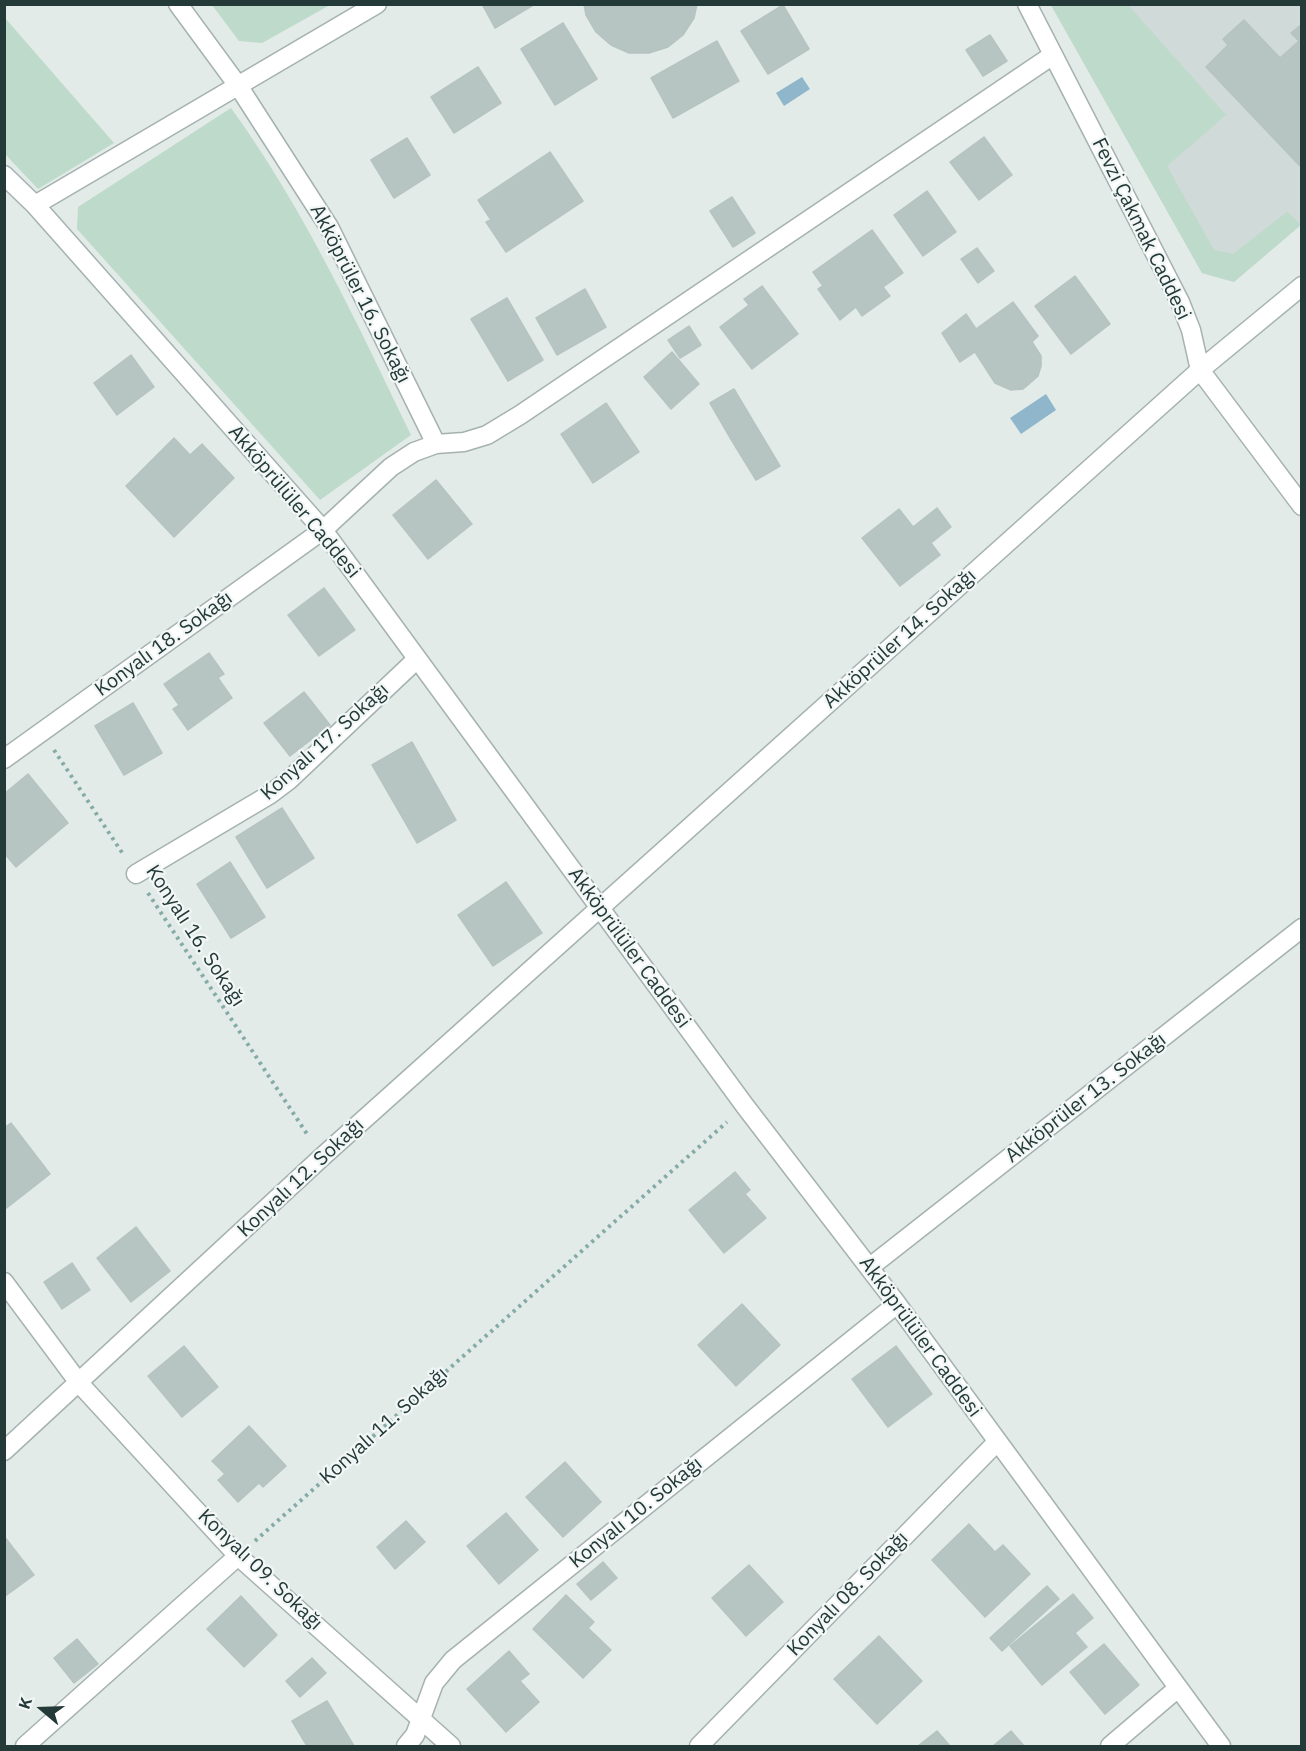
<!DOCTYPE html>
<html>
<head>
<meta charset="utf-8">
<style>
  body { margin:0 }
  #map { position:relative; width:1306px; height:1751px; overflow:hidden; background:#e2ebe8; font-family:"IBM Plex Sans",sans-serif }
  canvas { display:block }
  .frame { position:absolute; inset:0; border:6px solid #233a38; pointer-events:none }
  .north { position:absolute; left:12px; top:1679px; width:60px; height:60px; -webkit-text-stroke:4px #f2f7f6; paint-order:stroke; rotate:289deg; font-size:16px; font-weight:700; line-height:24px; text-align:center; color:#233a38 }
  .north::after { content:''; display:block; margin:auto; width:21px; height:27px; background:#233a38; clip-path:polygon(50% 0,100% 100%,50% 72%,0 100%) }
</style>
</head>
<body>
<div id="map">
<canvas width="1306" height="1751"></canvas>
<div class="frame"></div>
<div class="north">K</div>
</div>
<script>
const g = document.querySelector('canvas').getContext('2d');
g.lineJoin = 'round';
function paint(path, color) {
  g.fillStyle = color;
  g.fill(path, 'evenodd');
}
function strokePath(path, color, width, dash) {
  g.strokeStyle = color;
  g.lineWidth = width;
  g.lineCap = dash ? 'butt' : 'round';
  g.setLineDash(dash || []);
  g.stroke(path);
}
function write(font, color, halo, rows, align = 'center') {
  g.font = font + ' "IBM Plex Sans",sans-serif';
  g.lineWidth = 4.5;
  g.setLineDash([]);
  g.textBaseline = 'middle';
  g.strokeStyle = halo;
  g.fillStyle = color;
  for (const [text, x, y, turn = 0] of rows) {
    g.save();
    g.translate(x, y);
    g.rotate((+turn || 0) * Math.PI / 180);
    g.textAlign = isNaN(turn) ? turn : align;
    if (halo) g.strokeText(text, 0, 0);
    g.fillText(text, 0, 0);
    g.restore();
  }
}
paint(new Path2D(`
  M1051,5h250v219l-67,58 -32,-9z`), '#d0dad8');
paint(new Path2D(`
  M212,5h118l-68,38 -23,-2z
  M1051,5h77l98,110 -59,51 47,84 19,4 54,-42 14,13 -67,57 -32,-9z
  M5,18l109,125 -76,46 -33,-35z
  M231,108c73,101 126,215 180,327l-91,65 -243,-271 1,-22z`), '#bddaca');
paint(new Path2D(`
  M802,77l8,12 -26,17 -8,-13z
  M1046,394l10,16 -35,24 -11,-16z`), '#8fb6cb');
const building = new Path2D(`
  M482,4h53l-40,24z
  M584,4h113l-3,14 -11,17 -15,12 -19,6h-20l-18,-8 -15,-13 -10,-17z
  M783,5l26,44 -41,25 -27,-43z
  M1244,20l36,38 19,-17 -8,-8 11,-9v144l-96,-101 22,-22 -5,-6z
  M563,23l34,56 -42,26 -34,-56z
  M990,35l17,26 -24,15 -17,-26z
  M717,41l22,40 -66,37 -22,-40z
  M478,67l23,36 -47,30 -23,-36z
  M984,137l28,38 -33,25 -29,-38z
  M407,138l23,37 -36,23 -23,-38z
  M550,152l33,49 -77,51 -20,-30 5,-2 -13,-20z
  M927,191l29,41 -33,24 -29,-41z
  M732,197l23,36 -22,14 -23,-36z
  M872,230l31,43 -20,14 7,9 -28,20 -6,-9 -16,13 -22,-31 5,-3 -10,-14z
  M977,248l17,23 -16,12 -17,-24z
  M1075,276l35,48 -39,30 -36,-48z
  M762,286l36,48 -46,35 -32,-42 29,-22 -5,-6z
  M585,289l21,38 -49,28 -21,-37z
  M507,298l36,62 -35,21 -37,-62z
  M1013,302l25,34 -6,6 9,14v10l-3,10 -9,8 -6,5 -12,1 -16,-7 -20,-31 -15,10 -18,-29 24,-19 10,15z
  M689,326l12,19 -21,13 -12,-18z
  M672,352l27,32 -28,25 -27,-32z
  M131,355l23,32 -37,28 -23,-32z
  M734,389l22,37 -24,15 -22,-38z
  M606,403l33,49 -46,31 -32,-49z
  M756,426l24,40 -24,14 -24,-39z
  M174,438l16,17 12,-11 32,34 -60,59 -48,-51z
  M436,480l36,44 -44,35 -35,-44z
  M937,508l14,19 -20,16 9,12 -40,31 -38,-48 37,-29 14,18z
  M324,588l31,42 -36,26 -31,-41z
  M209,653l15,21 -6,4 14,20 -44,32 -15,-21 6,-4 -15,-21z
  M304,692l26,33 -40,31 -26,-33z
  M133,703l29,50 -38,22 -29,-49z
  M412,742l44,78 -39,23 -45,-78z
  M28,774l40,49 -52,44 -12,-14v-59z
  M282,808l32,50 -47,30 -31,-51z
  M230,862l35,55 -34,21 -34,-54z
  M506,882l36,51 -49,33 -35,-51z
  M11,1123l39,51 -46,36v-82z
  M735,1172l15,18 -5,4 21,24 -42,35 -35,-43z
  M136,1227l34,44 -39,31 -34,-44z
  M72,1263l18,27 -28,19 -18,-27z
  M742,1304l38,41 -44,41 -38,-41z
  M184,1346l34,41 -36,30 -34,-41z
  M896,1346l36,48 -44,33 -36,-48z
  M249,1426l37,40 -23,21 -4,-4 -21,19 -20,-22 7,-6 -13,-13z
  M565,1462l36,40 -38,35 -37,-40z
  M506,1513l32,37 -39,34 -32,-38z
  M406,1521l19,21 -30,27 -18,-22z
  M969,1524l26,28 8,-7 27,29 -45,43 -53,-57z
  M4,1536l30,39 -30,22z
  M603,1562l14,16 -26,22 -14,-16z
  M749,1565l34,37 -37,34 -34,-38z
  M1047,1586l12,13 -57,52 -12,-13z
  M1073,1594l20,24 -18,15 12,14 -45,38 -32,-39z
  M566,1595l28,27 -6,6 23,22 -28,28 -50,-49z
  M241,1596l36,39 -33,32 -37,-38z
  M879,1636l43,45 -45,43 -43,-45z
  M77,1639l21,25 -24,19 -20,-25z
  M1104,1644l35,41 -34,29 -35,-42z
  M509,1651l20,23 -9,7 19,21 -33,30 -39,-43z
  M312,1658l14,15 -26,24 -14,-16z
  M327,1701l27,45h-47l-15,-25z
  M937,1731l13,15h-32z
  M1011,1731l13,15h-31z`);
paint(building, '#b7c5c2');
strokePath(building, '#b5c4c0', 1.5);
const minor = new Path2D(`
  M178,4l61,83 90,140 107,217
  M1027,4l153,298 11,28 9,40 102,136
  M4,175l31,30 288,325 422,576 152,198 324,442
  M35,205l342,-201
  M4,759l319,-229 68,-63 23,-15 22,-8 28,-2 23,-7 33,-20 533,-360
  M136,874l133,-79 20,-15 128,-121
  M870,1267l432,-339
  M4,1282l75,101 159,173 213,190
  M4,1451l318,-294 878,-787 102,-84
  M25,1746l213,-190
  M406,1746l9,-11 19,-52 19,-23 444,-356
  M699,1746l298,-304
  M1110,1746l68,-58`);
strokePath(minor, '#a5b2b0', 21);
strokePath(new Path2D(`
  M54,750l69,104
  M148,893l161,244
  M255,1541l472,-419`), '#85aba7', 4, [3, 4.5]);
strokePath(minor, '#fff', 18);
write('20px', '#233a38', '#f2f7f6', [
  ["Fevzi Çakmak Caddesi",1141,229,64],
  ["Akköprüler 16. Sokağı",360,294,63],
  ["Akköprülüler Caddesi",294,502,50],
  ["Akköprüler 14. Sokağı",900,639,-42],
  ["Konyalı 18. Sokağı",164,644,-36],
  ["Konyalı 17. Sokağı",325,742,-42],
  ["Konyalı 16. Sokağı",195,936,57],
  ["Akköprülüler Caddesi",629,948,54],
  ["Akköprüler 13. Sokağı",1086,1098,-38],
  ["Konyalı 12. Sokağı",301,1178,-43],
  ["Akköprülüler Caddesi",920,1337,54],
  ["Konyalı 11. Sokağı",384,1426,-42],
  ["Konyalı 10. Sokağı",636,1513,-39],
  ["Konyalı 09. Sokağı",260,1570,44],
  ["Konyalı 08. Sokağı",848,1594,-46]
]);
</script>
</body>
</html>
